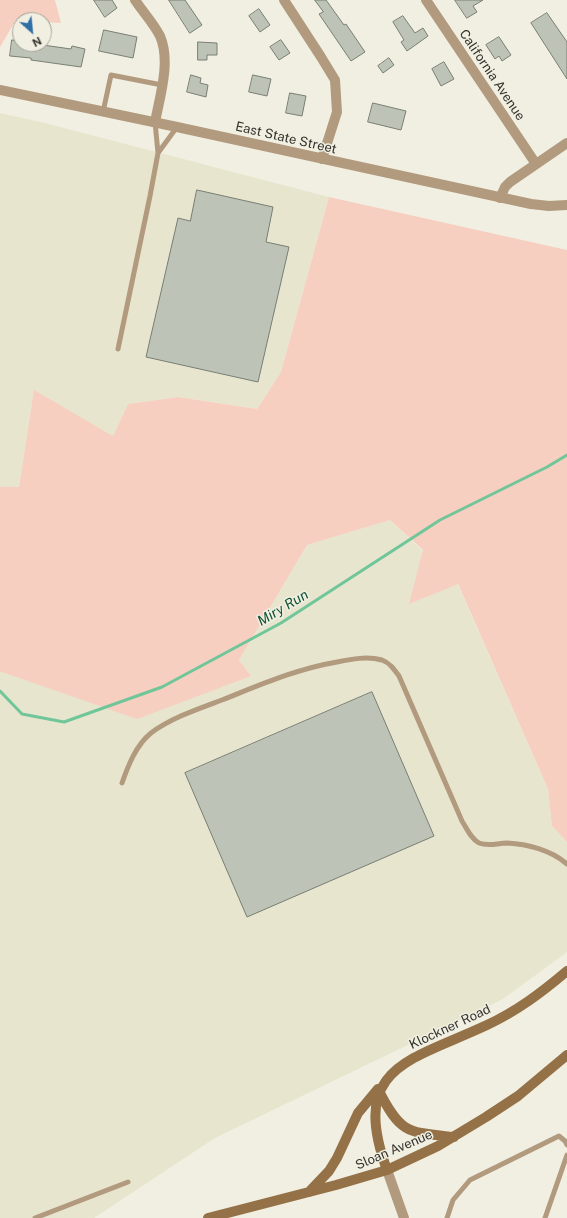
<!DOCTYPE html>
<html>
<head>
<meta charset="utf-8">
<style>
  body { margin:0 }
  #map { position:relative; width:567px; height:1218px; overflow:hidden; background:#f1efe1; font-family:"Public Sans",sans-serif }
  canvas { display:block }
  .north { position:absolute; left:12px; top:12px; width:40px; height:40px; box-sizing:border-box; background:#f1efe1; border:1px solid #a5a399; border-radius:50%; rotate:153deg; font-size:11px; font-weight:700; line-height:16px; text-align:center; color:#33322d }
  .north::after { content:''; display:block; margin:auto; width:14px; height:18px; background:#2f6fa6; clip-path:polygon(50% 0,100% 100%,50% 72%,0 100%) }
</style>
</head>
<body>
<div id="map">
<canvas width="567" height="1218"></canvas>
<div class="north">N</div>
</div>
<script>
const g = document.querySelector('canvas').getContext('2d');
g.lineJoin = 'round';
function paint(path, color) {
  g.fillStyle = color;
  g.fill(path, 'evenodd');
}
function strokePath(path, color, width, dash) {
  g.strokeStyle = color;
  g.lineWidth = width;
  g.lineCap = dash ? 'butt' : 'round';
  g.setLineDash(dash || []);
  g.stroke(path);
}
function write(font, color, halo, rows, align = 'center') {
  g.font = font + ' "Public Sans",sans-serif';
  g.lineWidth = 3;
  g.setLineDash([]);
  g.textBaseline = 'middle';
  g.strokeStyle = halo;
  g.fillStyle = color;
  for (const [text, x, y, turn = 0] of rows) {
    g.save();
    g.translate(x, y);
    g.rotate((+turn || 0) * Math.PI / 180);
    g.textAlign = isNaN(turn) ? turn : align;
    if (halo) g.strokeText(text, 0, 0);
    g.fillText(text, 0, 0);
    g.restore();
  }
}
paint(new Path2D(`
  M0,113l45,10 284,74 -48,175 -24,37 -79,-12 -50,7 -15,32 -79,-45 -15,96h-19z
  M390,520l67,63 91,206 4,37 15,16v110l-64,47 -288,139 -121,80h-94v-545l2,-1 249,4 -12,-16 68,-115z`), '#e8e5cf');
paint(new Path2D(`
  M0,0h55l6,23 -17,-1v-2h-28l-16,27z
  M329,197l238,53v592l-15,-16 -4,-37 -90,-205 -49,20 14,-54 -33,-30 -83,25 -68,115 12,16 -114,43 -135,-47 -2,1v-186h19l15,-97 79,46 15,-32 50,-7 79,12 24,-37z`), '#f6cfc0');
strokePath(new Path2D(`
  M0,691l22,23 42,8 98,-35 119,-64 159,-103 107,-53 20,-12`), '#70c699', 3);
const building = new Path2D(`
  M94,0h18l5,8 -12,9z
  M169,0h16l17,25 -12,8z
  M315,0h11l18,25 2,-1 19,28 -14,9 -32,-47 4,-2z
  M455,0h28l-10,6 4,6 -10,6z
  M259,9l11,16 -10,7 -11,-16z
  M547,13l20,29v37l-36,-56z
  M403,16l12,17 8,-5 5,8 -21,15 -6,-9 3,-2 -11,-18z
  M104,30l33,7 -4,21 -34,-7z
  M499,37l12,18 -9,6 -3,-5 -4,3 -9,-14z
  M12,40l8,1v3h16l35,5 1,-3 13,3 -4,18 -50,-7v-2l-21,-2z
  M281,40l9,13 -11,7 -9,-13z
  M198,42l19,1v12h-10v5h-9z
  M389,58l5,7 -11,8 -5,-7z
  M444,62l10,17 -13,7 -9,-17z
  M191,75l10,3 -1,5 8,2 -2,12 -19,-5z
  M253,75l18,4 -4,17 -18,-4z
  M290,93l16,3 -4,20 -16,-3z
  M373,103l33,8 -5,19 -33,-8z
  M197,190l76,17 -7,35 23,5 -31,135 -112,-25 32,-139 12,3z
  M372,692l62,144 -187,81 -62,-144z`);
paint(building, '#bdc4b7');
strokePath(building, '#787f73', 1);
strokePath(new Path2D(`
  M103,112l8,-37 51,10
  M155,122l3,31
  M118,349l32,-153 8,-43 19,-26
  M122,783c6,-17 14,-38 29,-50 20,-15 47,-24 71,-33 38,-15 74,-31 115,-38 15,-3 30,-6 45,-2 8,3 12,9 17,16l63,145c5,8 9,18 17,22 10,4 18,0 28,0 20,1 44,7 60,21
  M35,1218l93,-36
  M447,1218l6,-18 17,-20 89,-44 6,5 2,4
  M545,1218l22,-63`), '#b29a7e', 5);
strokePath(new Path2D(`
  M135,0c8,12 19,24 25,36 11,25 0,60 -5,86
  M284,0l37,57 14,23 2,32 -15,47
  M426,0l110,164
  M500,198l5,-11 5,-5 57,-39
  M387,1170l17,48`), '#b29a7e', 10);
strokePath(new Path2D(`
  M0,90l177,37 354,77 18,2 18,-1`), '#b29a7e', 10);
strokePath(new Path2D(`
  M379,1091c22,44 30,41 75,46
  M387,1170c-38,-104 23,-109 100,-145 30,-14 54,-32 80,-54
  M309,1192l20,-21 8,-13 21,-45 20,-24
  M208,1218l128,-33 51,-15 51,-24 48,-29 32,-21 49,-41`), '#947147', 10);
write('13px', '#33322d', '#f1efe1', [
  ["California Avenue",492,75,56],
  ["East State Street",286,138,13],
  ["Klockner Road",450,1027,-25],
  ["Sloan Avenue",394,1150,-23]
]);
write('italic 14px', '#0c5134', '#f1efe1', [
  ["Miry Run",283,608,-31]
]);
</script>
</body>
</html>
